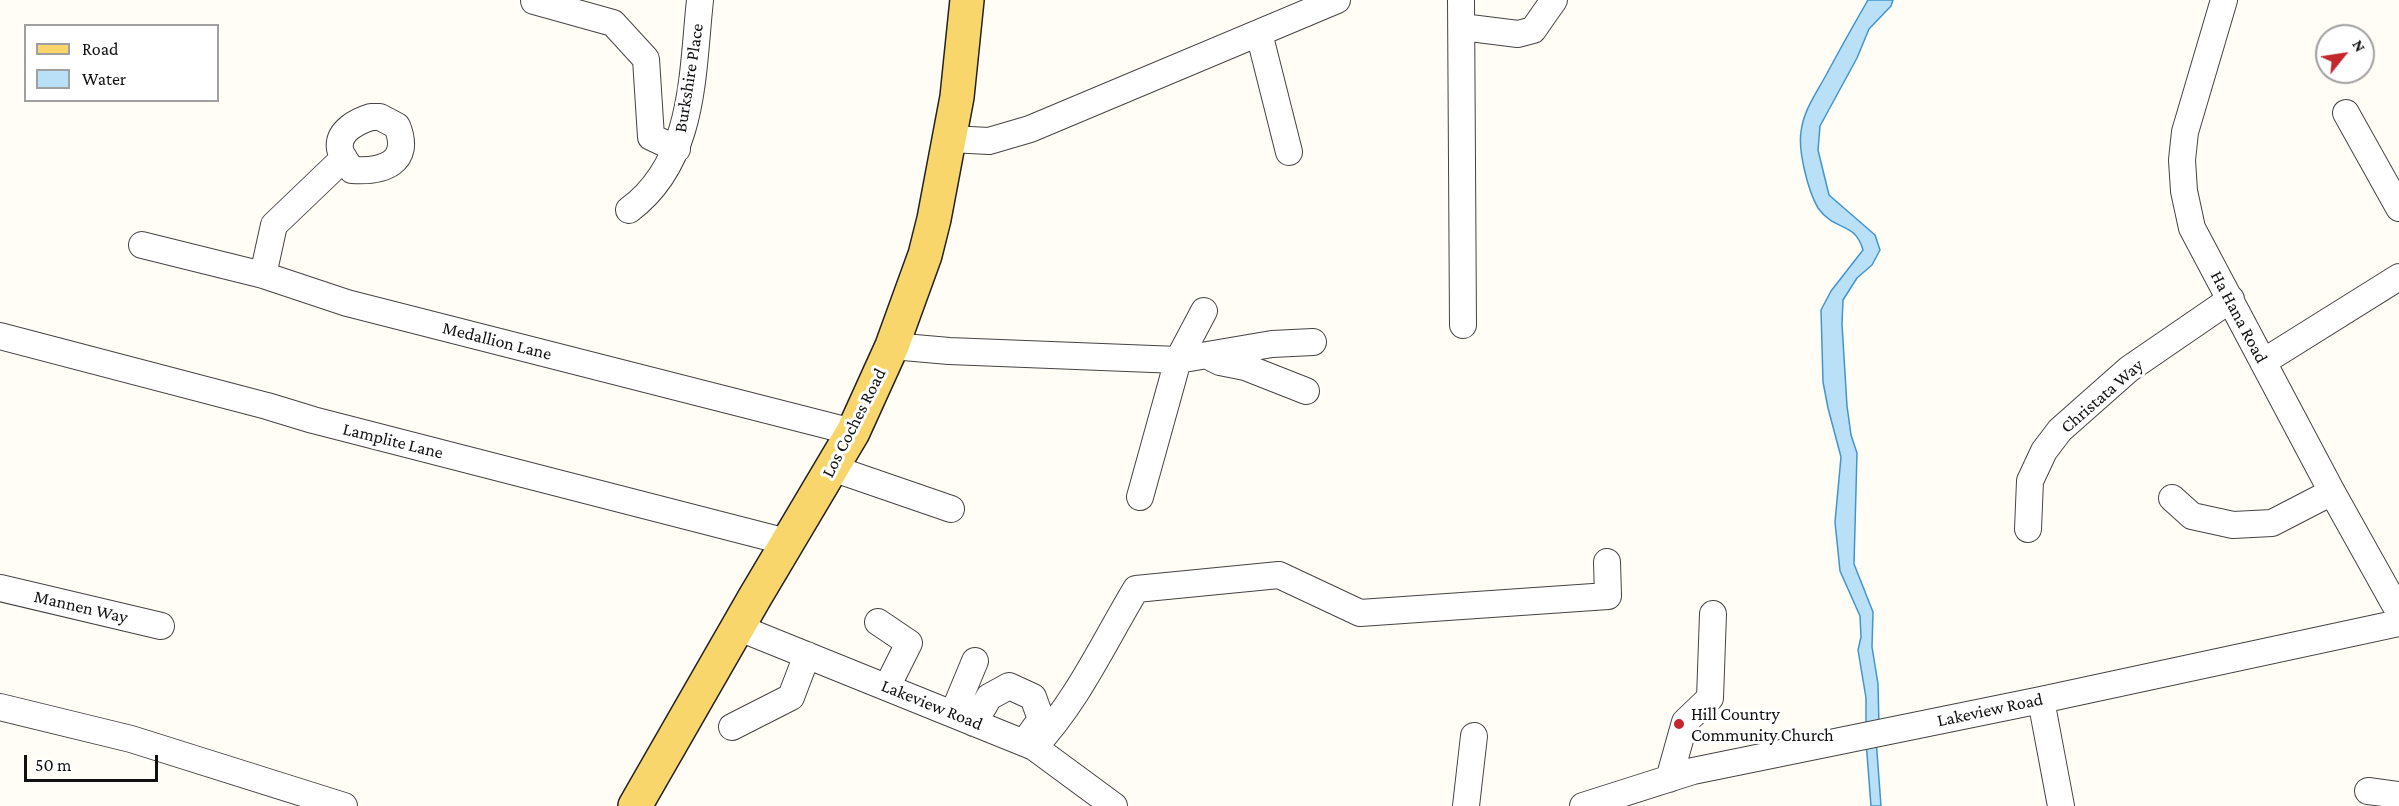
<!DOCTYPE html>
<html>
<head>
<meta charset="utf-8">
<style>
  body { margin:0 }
  #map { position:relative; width:2399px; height:806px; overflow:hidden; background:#fffdf5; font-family:"Crimson Pro",serif }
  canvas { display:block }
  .legend { position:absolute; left:24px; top:24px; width:195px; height:78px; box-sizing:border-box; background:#fff; border:2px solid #a0a0a0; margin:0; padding:8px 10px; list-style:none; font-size:18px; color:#111 }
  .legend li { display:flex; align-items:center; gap:12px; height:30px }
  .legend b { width:30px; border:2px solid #a0a0a0 }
  .north { position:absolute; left:2315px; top:24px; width:60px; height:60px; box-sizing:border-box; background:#fff; border:2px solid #a0a0a0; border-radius:50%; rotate:60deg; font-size:16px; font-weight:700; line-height:24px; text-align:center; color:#111 }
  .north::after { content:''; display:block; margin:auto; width:21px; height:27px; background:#c4262e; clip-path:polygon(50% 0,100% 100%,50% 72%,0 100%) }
  .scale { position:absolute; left:24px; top:755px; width:134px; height:27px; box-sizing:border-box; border:3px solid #111; border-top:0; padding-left:8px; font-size:18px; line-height:21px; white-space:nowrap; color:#111; -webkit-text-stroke:4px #fff; paint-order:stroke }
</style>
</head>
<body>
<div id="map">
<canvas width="2399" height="806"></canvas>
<ul class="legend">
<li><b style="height:8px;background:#f9d66b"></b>Road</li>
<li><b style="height:16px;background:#b9e0f7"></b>Water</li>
</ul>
<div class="north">N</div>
<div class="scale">50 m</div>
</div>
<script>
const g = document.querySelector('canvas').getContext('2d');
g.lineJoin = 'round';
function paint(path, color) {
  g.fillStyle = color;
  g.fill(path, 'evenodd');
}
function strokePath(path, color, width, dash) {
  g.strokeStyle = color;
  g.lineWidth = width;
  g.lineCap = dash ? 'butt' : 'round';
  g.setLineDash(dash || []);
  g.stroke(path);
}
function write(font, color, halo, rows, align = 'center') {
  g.font = font + ' "Crimson Pro",serif';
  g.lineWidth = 6;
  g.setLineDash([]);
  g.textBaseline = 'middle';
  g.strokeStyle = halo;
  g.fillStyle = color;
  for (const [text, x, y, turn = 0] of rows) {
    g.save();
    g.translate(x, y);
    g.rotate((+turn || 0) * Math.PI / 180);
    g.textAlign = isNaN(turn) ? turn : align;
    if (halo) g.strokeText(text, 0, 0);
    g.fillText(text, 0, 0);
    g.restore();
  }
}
const water = new Path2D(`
  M1868,0h25l-2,6 -22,23 -12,29 -37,68 -2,24 11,45 46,40 5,15 -8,15 -15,13 -14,22 -1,24 5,82 4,29 6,18 -3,111 19,48 -1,35 6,37 1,42 -13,2v-30l-8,-48 3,-13 -1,-21 -20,-45 -5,-49 6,-65 -13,-49 -5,-26 -2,-72 10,-19 32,-41c-8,-29 -28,-18 -45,-42 -10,-17 -20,-57 -17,-76 2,-20 14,-37 24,-55 14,-26 28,-51 43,-77z
  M1876,739l5,67h-10l-5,-65z`);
paint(water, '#b9e0f7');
strokePath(water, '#3f96cf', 1.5);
const minor = new Path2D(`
  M1461,0l2,325
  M2224,0l-39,132 -3,28 2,31 8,37 140,264 67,120
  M534,1l79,22 33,36 5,78 26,12
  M1462,27l56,7 15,-4 21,-30
  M1259,33l30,119
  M2346,113l53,95
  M371,117h9l17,9c15,37 -14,46 -45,44 -4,-6 -11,-14 -12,-21 -3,-18 18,-28 31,-32z
  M950,139l39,2 41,-12 307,-129
  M629,210c66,-49 63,-136 71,-210
  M142,245l121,30 84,28 506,129
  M263,275l11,-50 70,-67
  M0,336l267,70 46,14 474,122
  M892,346l57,5 229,9 94,-16 41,-2
  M1210,357l10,5 25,5 61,24
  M2263,362l136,-85
  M832,468l119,41
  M1140,497l38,-137 26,-49
  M2172,498l20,18 41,9 39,-2 60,-31
  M2028,529l2,-48 14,-30 16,-21 69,-61 102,-70
  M0,588l161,38
  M878,622l31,21 -22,44
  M737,627l297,120 80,59
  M2041,700l20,106
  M0,707l131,32 213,67
  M953,714l22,-53
  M974,723l15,-26 20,-11 24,11 8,22 -17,24
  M732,727l59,-30 16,-42
  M1034,747c43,-45 70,-105 102,-158l143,-14 81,38 248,-17 -1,-34
  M1669,779l16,-57 25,-24 3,-84
  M2368,791l31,4
  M1466,806l8,-70
  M1583,806l110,-35 348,-71 358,-77`);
const major = new Path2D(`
  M635,806l120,-209 98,-165 39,-86 33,-91 9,-36 23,-122 10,-97`);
strokePath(minor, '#444', 28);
strokePath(major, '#222', 36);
strokePath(minor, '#fff', 26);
strokePath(major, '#f9d66b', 33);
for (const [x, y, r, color] of [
  [1679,724,6,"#c4262e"]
]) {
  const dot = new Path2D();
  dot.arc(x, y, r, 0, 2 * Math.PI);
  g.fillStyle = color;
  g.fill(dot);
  strokePath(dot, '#fff', 2);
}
write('18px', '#111', '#fff', [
  ["Burkshire Place",689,78,-81],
  ["Ha Hana Road",2239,317,62],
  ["Medallion Lane",497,341,14],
  ["Christata Way",2102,396,-41],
  ["Los Coches Road",854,423,-63],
  ["Lamplite Lane",393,441,14],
  ["Mannen Way",81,607,13],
  ["Lakeview Road",932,705,22],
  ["Lakeview Road",1990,710,-12]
]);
write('18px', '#111', '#fff', [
  ["Hill Country",1691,714],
  ["Community Church",1691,735]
], 'left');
</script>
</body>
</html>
